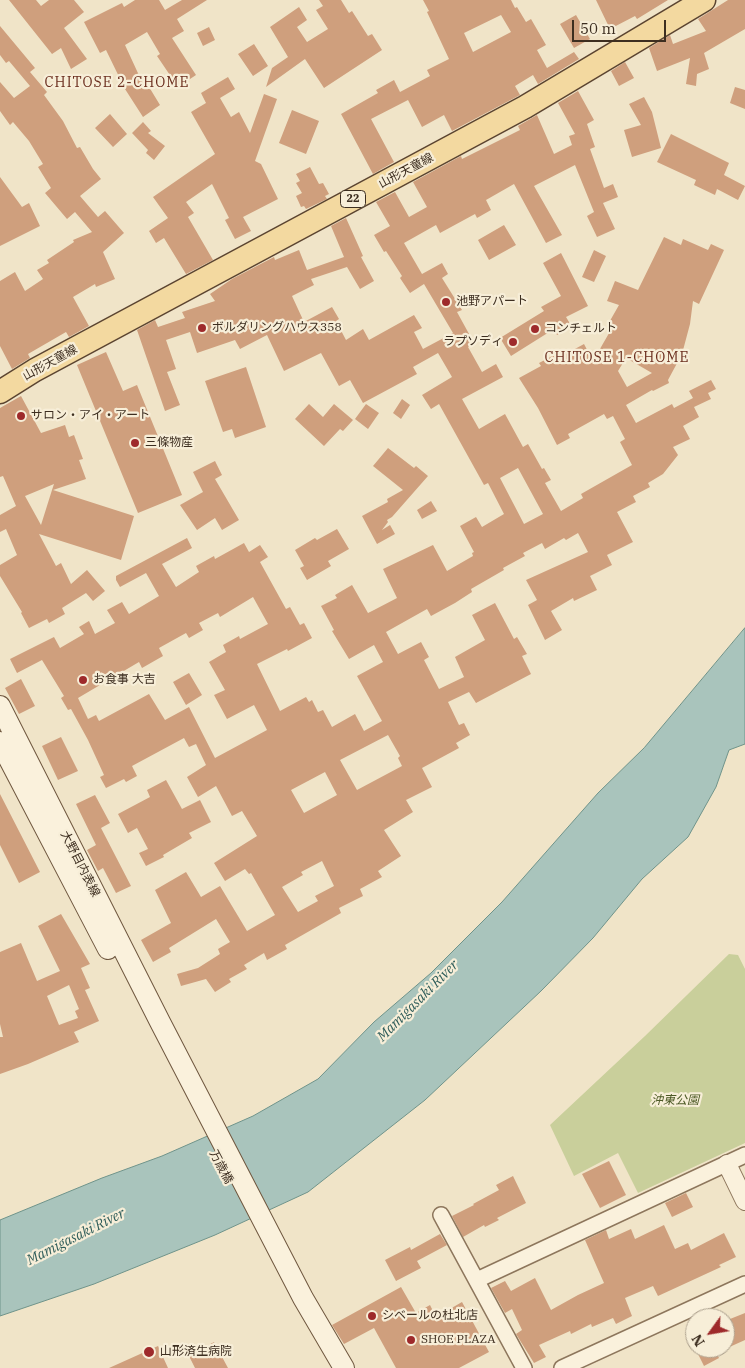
<!DOCTYPE html>
<html>
<head>
<meta charset="utf-8">
<style>
  body { margin:0 }
  #map { position:relative; width:745px; height:1368px; overflow:hidden; background:#f0e4c8; font-family:"IBM Plex Serif",serif }
  canvas { display:block }
  .north { position:absolute; left:685px; top:1308px; width:50px; height:50px; box-sizing:border-box; background:#f7eed8; border:1px solid #ada18e; border-radius:50%; rotate:238deg; font-size:14px; font-weight:700; line-height:20px; text-align:center; color:#3d2e20 }
  .north::after { content:''; display:block; margin:auto; width:18px; height:22px; background:#9e2a2b; clip-path:polygon(50% 0,100% 100%,50% 72%,0 100%) }
  .scale { position:absolute; left:572px; top:20px; width:94px; height:22px; box-sizing:border-box; border:2px solid #3d2e20; border-top:0; padding-left:6px; font-size:15px; line-height:18px; white-space:nowrap; color:#3d2e20; -webkit-text-stroke:4px #f7eed8; paint-order:stroke }
</style>
</head>
<body>
<div id="map">
<canvas width="745" height="1368"></canvas>
<div class="north">N</div>
<div class="scale">50 m</div>
</div>
<script>
const g = document.querySelector('canvas').getContext('2d');
g.lineJoin = 'round';
function paint(path, color) {
  g.fillStyle = color;
  g.fill(path, 'evenodd');
}
function strokePath(path, color, width, dash) {
  g.strokeStyle = color;
  g.lineWidth = width;
  g.lineCap = dash ? 'butt' : 'round';
  g.setLineDash(dash || []);
  g.stroke(path);
}
function write(font, color, halo, rows, align = 'center') {
  g.font = font + ' "IBM Plex Serif","Noto Sans JP",serif';
  g.lineWidth = 4.5;
  g.setLineDash([]);
  g.textBaseline = 'middle';
  g.strokeStyle = halo;
  g.fillStyle = color;
  for (const [text, x, y, turn = 0] of rows) {
    g.save();
    g.translate(x, y);
    g.rotate((+turn || 0) * Math.PI / 180);
    g.textAlign = isNaN(turn) ? turn : align;
    if (halo) g.strokeText(text, 0, 0);
    g.fillText(text, 0, 0);
    g.restore();
  }
}
paint(new Path2D(`
  M729,954l9,1 7,14v174l-107,50 -20,-40 -44,23 -24,-51 95,-89z`), '#c9cf9b');
const water = new Path2D(`
  M745,628v116l-16,6 -13,37 -28,50 -46,42 -49,59 -52,53 -116,109 -117,92 -93,43 -121,49 -94,32v-96l102,-42 60,-22 91,-40 65,-37 56,-57 57,-49 71,-71 96,-109 46,-45z`);
paint(water, '#a9c4bc');
strokePath(water, '#6f938a', 1);
paint(new Path2D(`
  M9,0h27l5,6 8,-6h25l10,12 -20,16 23,31 -16,10 -10,-21 -9,6z
  M135,0h24l6,10 17,-10h25l-30,19 7,12 -12,7 24,37 -18,12 -21,-31 3,-2 -13,-22 -22,13 18,39 3,-2 14,23 -17,12 -18,-28 -19,-39 -6,3 -16,-31 38,-19 2,4z
  M319,0h22l8,13 3,-2 16,25 4,-2 10,16 -58,38 -19,-29 -39,28 6,-19 16,-11 -18,-30 29,-20 8,13 -10,7 10,15 21,-13 -12,-19 7,-4z
  M423,0h88l4,8 2,-1 9,15 5,-3 15,26 -9,5 10,18 27,-16 5,7 -41,25 -5,-9 -18,11 5,9 -68,36 -8,-16 -22,12 -14,-27 -37,19 23,43 -21,12 -32,-60 37,-21 -2,-3 18,-10 6,12 30,-16 -3,-6 22,-11 -22,-47 2,-1zM501,15l10,17 -38,20 -9,-19z
  M596,0h72l-31,19 -2,-3 -25,13z
  M728,0h17v29l-41,24 5,16 -12,5 -1,12 -10,-2 4,-26 -33,13 -8,-23 21,-13 3,9 33,-13 -8,-12z
  M576,15l14,24 -16,9 -14,-24z
  M0,26l35,42 -5,4 17,20 -3,3 19,26 14,27 3,-1 13,22 8,10 -21,17 18,21 7,-6 19,22 -21,19 12,27 -19,8 -1,-3 -22,13 16,29 -20,11 -3,-5 -38,22 2,4 -18,11 -12,-23v-65l15,-9 10,19 18,-12 -6,-9 12,-7 -2,-3 27,-18 -1,-2 19,-8 -17,-20 -8,7 -22,-26 6,-5 -13,-21 5,-3 -14,-23 -16,-19 -3,3 -10,-14v-29l14,16 16,-12 -21,-25 -3,2 -6,-8z
  M209,27l6,13 -12,6 -6,-13z
  M254,44l14,22 -15,10 -15,-22z
  M625,62l9,16 -15,8 -8,-15z
  M228,77l7,12 -15,9 11,19 8,-5 11,21 14,-39 13,5 -22,62 6,3 17,35 -35,18 8,14 -16,8 -10,-19 4,-2 -17,-34 -26,18 8,11 -6,4 25,43 -27,14 -22,-36 -8,5 -7,-12 19,-13 -15,-21 62,-43 -24,-42 15,-9 -5,-10z
  M735,87l10,3v19l-15,-6z
  M578,91l16,29 -7,4 8,23 -5,2 14,39 9,-4 5,13 -15,6 12,26 -18,8 -10,-21 7,-4 -19,-47 -41,21 28,49 -16,8 -32,-59 -28,16 5,10 -14,8 -2,-4 -35,19 -4,-8 -32,18 18,31 20,-11 6,11 -6,4 20,32 -5,2 17,31 -6,4 14,25 14,-8 7,13 -41,22 17,30 26,-15 18,33 5,-3 14,25 2,-1 7,12 -6,3 16,28 22,-13 -2,-4 51,-29 -12,-23 5,-3 -12,-23 -6,3 -3,-5 -36,20 2,4 -13,7 -19,-37 -19,-30 22,-12 -2,-3 23,-12 2,4 20,-11 9,17 19,-33 -5,-2 12,-21 -12,-4 8,-20 23,9 26,-53 17,8 2,-6 25,11 3,-6 13,6 -25,54 -6,-3 -3,23 -8,30 -14,26 1,3 -16,8 -1,-1 -26,15 10,18 36,-19 2,4 19,-10 -4,-7 22,-11 5,9 -8,4 3,6 -17,8 5,10 -16,9 7,13 -17,8 5,8 -15,19 -15,9 2,4 -17,9 3,6 -19,10 16,30 -26,13 5,10 -22,11 7,14 -23,11 -1,-3 -22,13 11,19 -17,10 -17,-35 9,-5 -11,-20 62,-28 -10,-19 -12,7 -2,-2 -19,11 -3,-6 -19,10 2,3 -22,12 1,2 -33,19 1,3 -17,11 -24,13 -4,-7 -41,23 12,22 23,-12 8,15 -5,3 15,29 25,-12 -9,-20 30,-17 -13,-25 23,-12 19,36 3,-2 10,17 -5,2 9,18 -55,29 -7,-11 -21,10 11,23 5,-2 6,12 -14,8 3,5 -37,20 10,19 -26,13 7,12 -29,18 17,26 -23,15 4,6 -22,12 3,7 -24,12 2,5 -56,32 2,4 -20,11 -3,-7 -20,12 3,4 -18,10 2,3 -16,10 -9,-13 -25,7 -4,-12 21,-6 22,-14 -2,-5 12,-7 -14,-23 -47,29 2,4 -18,10 -12,-22 30,-17 -16,-33 31,-18 15,25 19,-11 27,45 28,-16 -24,-42 -2,1 -4,-5 -20,12 -11,-18 43,-27 -15,-25 -10,5 -16,-30 -18,11 -11,-20 19,-12 -10,-21 -7,3 -5,-9 -52,28 5,10 -11,6 -2,-3 -18,9 -6,-11 4,-2 -16,-35 -17,-31 -3,1 -7,-12 3,-2 -22,-36 -25,13 -7,-14 44,-22 6,11 24,-14 -5,-7 10,-6 6,13 20,-11 -8,-13 15,-8 7,12 30,-18 -13,-23 -26,14 -4,-7v-4l71,-38 5,10 -30,16 14,23 23,-15 -3,-6 18,-10 1,3 29,-16 5,9 11,-7 8,12 -8,5 26,47 4,-2 10,18 4,-2 8,15 -24,13 -1,-2 -30,15 23,47 26,-14 3,5 3,-2 6,12 5,-2 9,17 23,-13 9,17 18,-10 -25,-45 26,-14 -9,-17 -25,14 -17,-28 2,-1 -13,-24 16,-8 -2,-3 17,-10 16,28 6,-3 23,-12 -14,-29 50,-24 14,26 26,-15 -1,-3 2,-1 -14,-26 16,-9 6,10 22,-13 -16,-31 -4,2 -45,-81 -8,5 -9,-14 30,-18 -14,-24 -25,14 4,7 -54,29 -13,-23 -11,6 -18,-33 -37,18 -17,-36 -27,14 -5,-9 -38,13 -7,-21 -24,8 10,29 -9,3 13,33 -15,6 -28,-81 18,-10 3,7 27,-9 -3,-6 33,-11 -5,-7 22,-15 42,-22 1,3 24,-10 8,20 37,-13 -13,-31 15,-8 17,38 -2,1 13,24 -14,8 -13,-22 -36,12 3,6 -22,11 12,26 28,-15 7,12 -3,2 10,19 17,-11 6,11 45,-25 8,13 -8,4 9,17 30,-16 -29,-49 -14,9 -10,-15 2,-2 -16,-25 -2,1 -10,-17 16,-9 -14,-24 19,-10 14,25 18,-10 -14,-25 48,-26 1,3 58,-29 -2,-4 19,-11 17,39 18,-9 -3,-9 6,-2 -17,-31zM626,358l26,15 -25,14 -9,-16zM518,468l25,46 -19,10 -24,-46zM253,597l15,27 -28,15 -1,-3 -16,9 3,7 -17,10 16,28 -11,5 13,24 27,-14 13,25 -52,28 -26,-51 -24,13 -16,-26 -50,27 -3,-6 -8,4 -10,-21 61,-36 3,6 21,-12 -4,-8 27,-15 3,5 14,-8 -4,-7 19,-10 2,4zM388,735l12,21 -2,2 4,8 -45,24 -17,-30zM325,772l12,23 -33,18 -13,-23zM322,861l12,25 -19,10 3,5 -20,11 -16,-25 21,-12 -2,-3z
  M644,97l8,15 9,36 -29,9 -8,-27 17,-5 -12,-21z
  M292,110l27,11 -13,33 -27,-11z
  M110,114l17,20 -14,13 -18,-19z
  M143,122l8,9 -3,2 17,13 -11,14 -8,-7 2,-3 -16,-17z
  M671,134l58,29 -5,12 21,11 -7,14 -21,-11 -2,6 -21,-10 2,-5 -39,-18z
  M310,167l9,17 4,-1 6,11 -4,2 2,3 -21,10 -2,-3 -3,1 -5,-11 6,-3 -6,-10 4,-2 -4,-7z
  M0,177l22,30 7,-4 11,23 -40,20z
  M504,225l12,20 -27,15 -11,-20z
  M594,250l12,6 -12,26 -12,-5z
  M561,253l27,53 -22,11 6,10 -15,8 -3,-6 -43,27 -11,-18 44,-27 -3,-4 20,-11 -18,-33z
  M106,352l17,39 14,-6 45,110 -44,18 -61,-148z
  M246,367l20,60 -31,11 -3,-9 -9,3 -18,-51z
  M21,396l20,37 24,-8 4,12 5,-2 9,24 -4,1 7,19 -33,11 81,26 -13,44 -82,-26 17,32 5,-3 10,21 16,-14 18,21 -12,10 -7,-8 -24,15 3,6 -16,9 -2,-4 -18,9 -8,-15 1,-1 -22,-36v-11l17,-10 -11,-26 -6,3v-17l16,-9 -13,-30 -3,1v-69zM54,484l-2,6 -11,35 -16,-29z
  M402,399l8,6 -9,14 -8,-6z
  M309,404l14,13 11,-13 19,16 -10,11 -3,-2 -16,17 -29,-27z
  M366,404l13,9 -11,16 -13,-10z
  M388,448l26,20 2,-2 12,10 -36,41 -5,3 1,2 -6,8 8,-5 5,9 -18,10 -15,-28 26,-14 -1,-3 16,-9 -30,-24z
  M215,461l7,14 -7,4 24,41 -17,10 -7,-12 -18,12 -17,-25 23,-13 -10,-20z
  M431,501l6,10 -15,8 -5,-9z
  M337,529l12,20 -21,12 3,5 -24,14 -7,-12 4,-2 -9,-16 20,-12 2,2z
  M189,673l13,22 -16,10 -13,-23z
  M21,679l14,27 -16,8 -14,-26z
  M61,737l17,34 -20,9 -16,-34z
  M166,780l16,29 18,-9 11,22 -22,11 3,5 -29,17 1,2 -18,9 -7,-13 9,-4 -11,-21 -9,5 -10,-19 32,-17 -3,-7z
  M0,794l40,78 -21,11 -19,-38z
  M95,795l15,28 -9,5 30,58 -15,7 -13,-25 -5,3 -11,-21 9,-5 -20,-41z
  M61,914l29,50 -9,4 9,20 -5,2 14,31 -25,11 5,10 -51,22 -28,10v-37h3l-3,-13v-72l21,-9 16,38 23,-10 -22,-45zM69,985l10,24 -4,2 3,7 -19,7 -12,-29z
  M609,1161l17,34 -26,13 -18,-34z
  M513,1176l13,27 -29,15 2,2 -14,7 -1,-2 -21,12 -11,-21 22,-11 -1,-1 26,-14 -3,-5z
  M686,1193l7,14 -21,10 -7,-14z
  M664,1225l11,24 13,-6 3,7 33,-17 12,24 -17,8 2,2 -63,29 -5,-10 -28,12 7,18 -16,8 -3,-6 -21,9 -1,-3 -20,10 -1,-3 -31,14 7,12 -12,6 -18,-29 6,-4 -10,-21 -7,4 -14,-25 14,-7 6,10 24,-13 16,32 27,-15 26,-12 -19,-43 21,-10 3,9 22,-10 4,10z
  M440,1234l7,11 -30,16 4,7 -25,13 -11,-21 25,-13 1,3z
  M401,1287l15,26 14,-8 6,12 26,-15 27,50 -30,16h-63l-22,-40 -30,16 -12,-19z
  M745,1313v27l-20,9v-28z
  M214,1342l14,26h-33l-6,-12z
  M158,1346l10,22h-59z
  M695,1348h19l5,10 -15,8z`), '#cf9f7d');
const minor = new Path2D(`
  M441,1215l83,153
  M477,1280l268,-125
  M562,1368l183,-84`);
const tertiary = new Path2D(`
  M727,1164l18,37`);
const secondary = new Path2D(`
  M0,706l160,316 143,276 41,70
  M0,742l108,207`);
const primary = new Path2D(`
  M0,392l35,-22 490,-263 179,-107`);
strokePath(minor, '#8d765c', 18);
strokePath(tertiary, '#8d765c', 20);
strokePath(secondary, '#6f573f', 22);
strokePath(primary, '#5b4430', 25);
strokePath(minor, '#faf1dc', 15);
strokePath(tertiary, '#faf1dc', 18);
strokePath(secondary, '#faf1dc', 20);
strokePath(primary, '#f3d9a0', 22);
for (const [x, y, r, color] of [
  [446,302,5,"#9e2a2b"],
  [202,328,5,"#9e2a2b"],
  [535,329,5,"#9e2a2b"],
  [513,342,5,"#9e2a2b"],
  [21,416,5,"#9e2a2b"],
  [135,443,5,"#9e2a2b"],
  [83,680,5,"#9e2a2b"],
  [372,1316,5,"#9e2a2b"],
  [411,1340,5,"#9e2a2b"],
  [149,1352,6,"#9e2a2b"]
]) {
  const dot = new Path2D();
  dot.arc(x, y, r, 0, 2 * Math.PI);
  g.fillStyle = color;
  g.fill(dot);
  strokePath(dot, '#f7eed8', 2);
}
for (const [x, y, w] of [
  [353,199,25]
]) {
  const box = new Path2D();
  box.roundRect(x - w / 2, y - 8.5, w, 17, 4);
  g.fillStyle = '#f7eed8';
  g.fill(box);
  strokePath(box, '#3d2e20', 1);
}
write('bold 11px', '#3d2e20', null, [
  ["22",353,199]
]);
write('12px', '#3d2e20', '#f7eed8', [
  ["山形天童線",406,171,-28],
  ["山形天童線",50,363,-29],
  ["大野目内表線",80,864,63],
  ["万歳橋",221,1167,62]
]);
write('12px', '#3d2e20', '#f7eed8', [
  ["池野アパート",456,302],
  ["ボルダリングハウス358",212,328],
  ["コンチェルト",545,329],
  ["ラプソディ",503,342,"right"],
  ["サロン・アイ・アート",31,416],
  ["三條物産",145,443],
  ["お食事 大吉",93,680],
  ["シベールの杜北店",382,1316],
  ["SHOE PLAZA",421,1340],
  ["山形済生病院",160,1352]
], 'left');
write('italic 12px', '#4d5a26', '#f7eed8', [
  ["沖東公園",675,1101]
]);
g.letterSpacing = '1px';
write('14px', '#6b2e1e', '#f7eed8', [
  ["CHITOSE 2-CHOME",117,83],
  ["CHITOSE 1-CHOME",617,358]
]);
g.letterSpacing = '0px';
write('italic 14px', '#2f5d5a', '#f7eed8', [
  ["Mamigasaki River",418,1001,-45],
  ["Mamigasaki River",76,1237,-27]
]);
</script>
</body>
</html>
